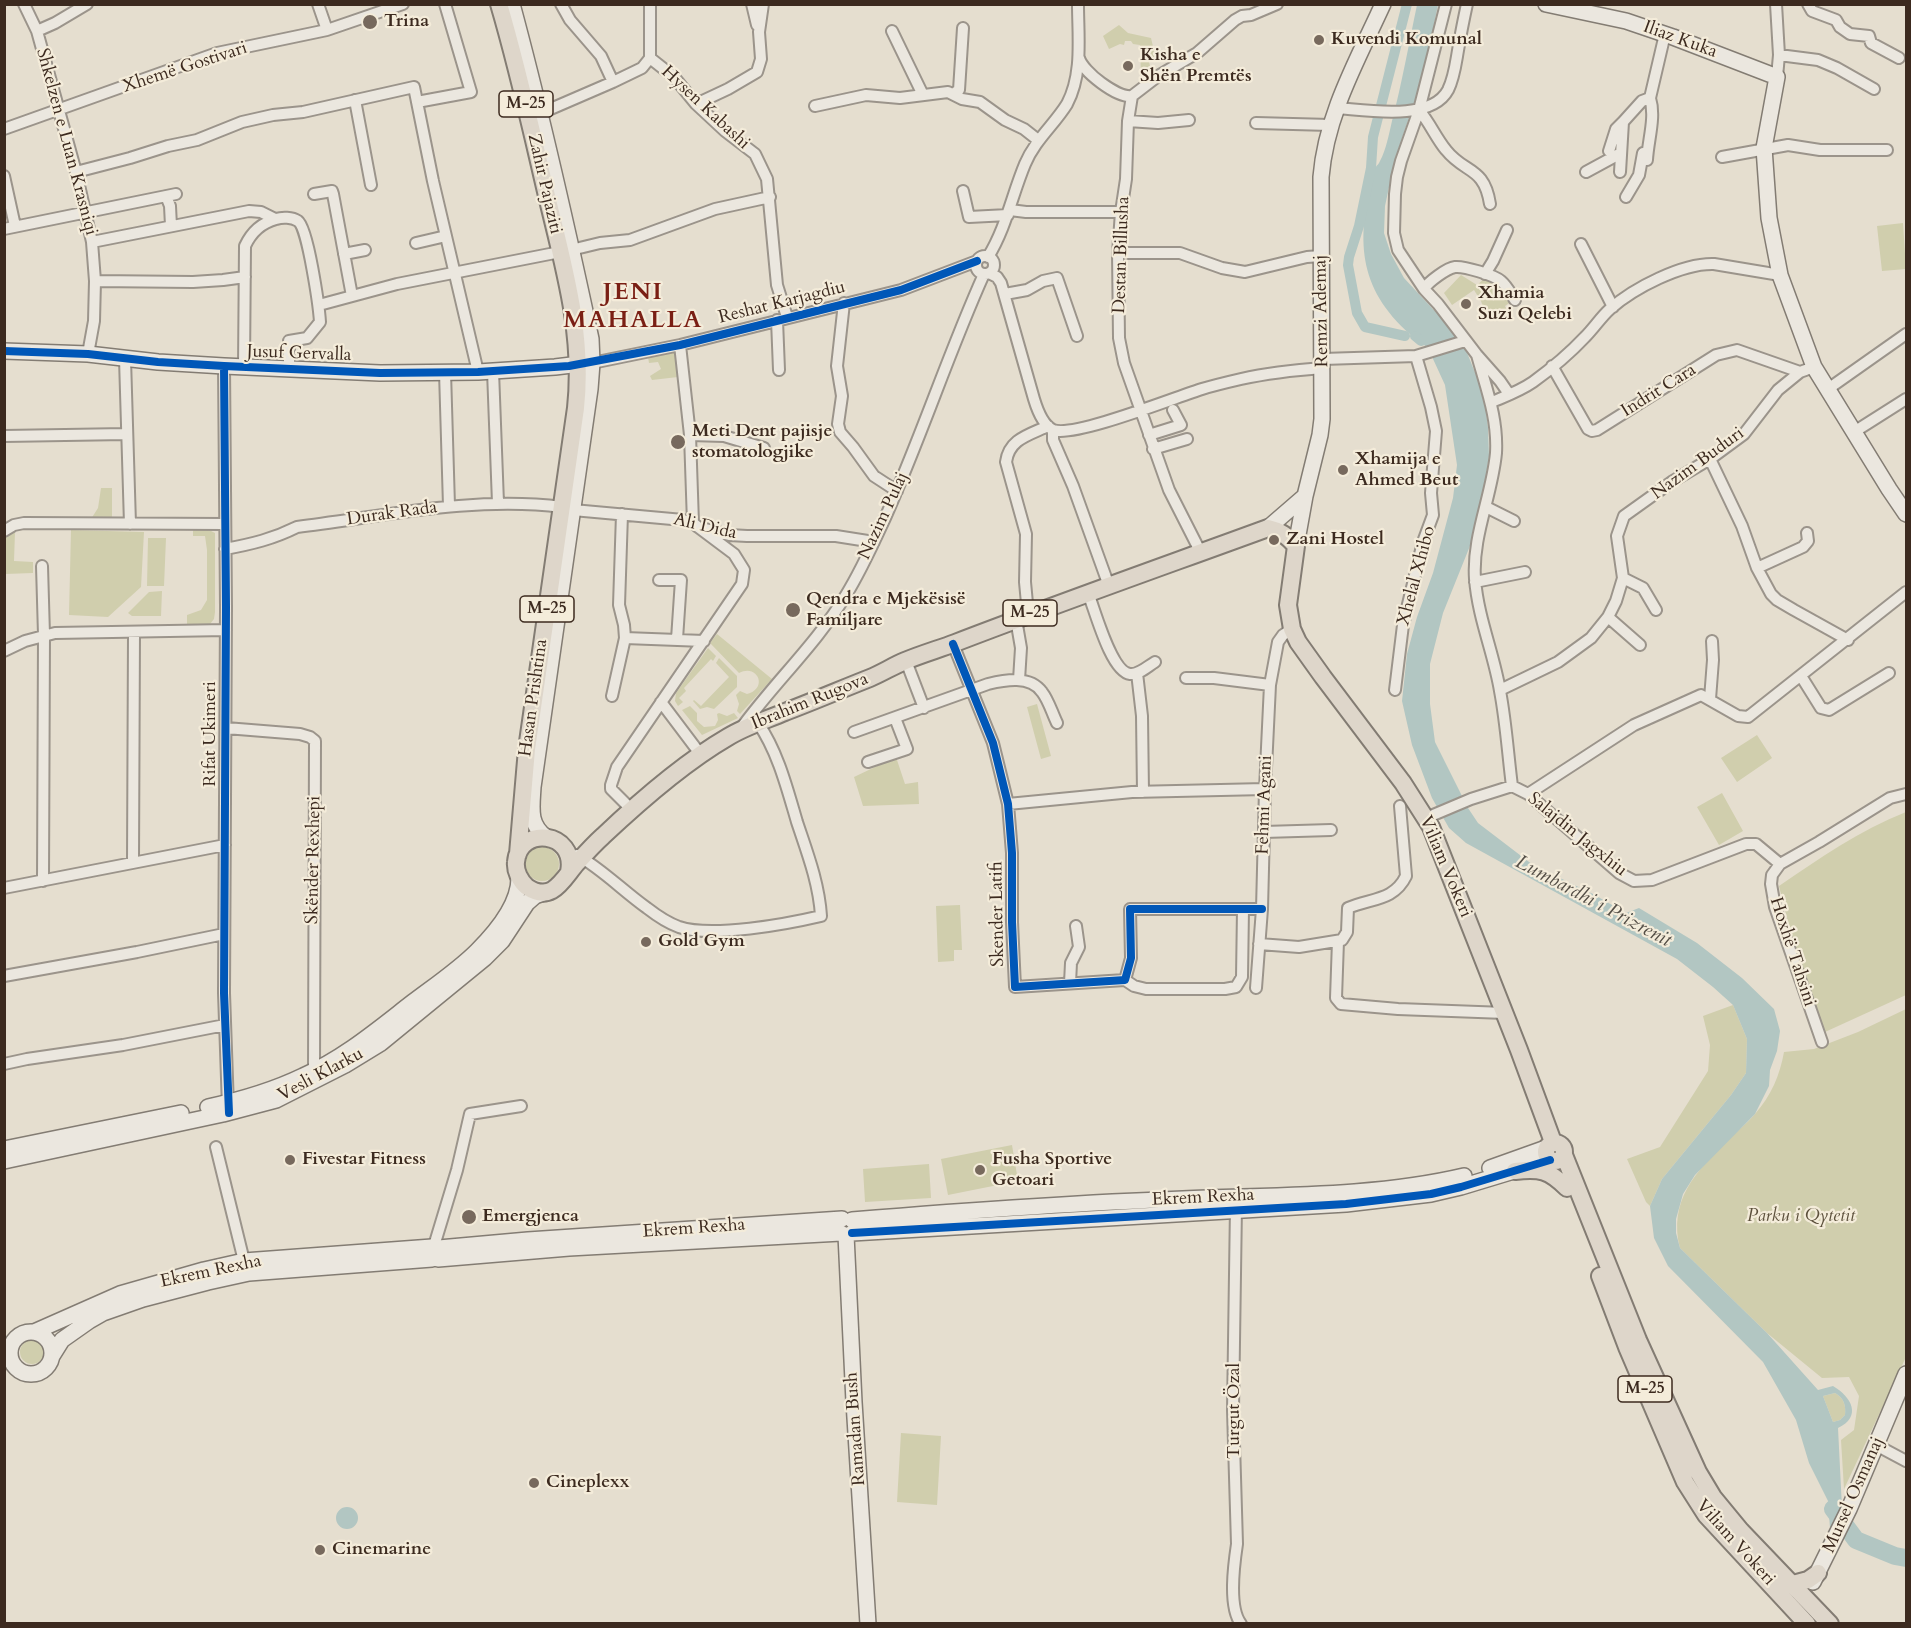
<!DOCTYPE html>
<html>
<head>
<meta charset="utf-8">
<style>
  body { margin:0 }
  #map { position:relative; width:1911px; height:1628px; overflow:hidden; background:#e5decf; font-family:Cardo,serif }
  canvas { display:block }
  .frame { position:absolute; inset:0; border:6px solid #3c2a1f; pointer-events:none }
</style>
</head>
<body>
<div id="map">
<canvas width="1911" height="1628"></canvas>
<div class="frame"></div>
</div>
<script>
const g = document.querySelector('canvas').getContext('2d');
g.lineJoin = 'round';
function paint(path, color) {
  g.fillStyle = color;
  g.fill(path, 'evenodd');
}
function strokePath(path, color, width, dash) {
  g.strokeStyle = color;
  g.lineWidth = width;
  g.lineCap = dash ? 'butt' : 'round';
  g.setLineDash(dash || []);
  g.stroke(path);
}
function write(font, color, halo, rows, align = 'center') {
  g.font = font + ' Cardo,serif';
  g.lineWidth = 4.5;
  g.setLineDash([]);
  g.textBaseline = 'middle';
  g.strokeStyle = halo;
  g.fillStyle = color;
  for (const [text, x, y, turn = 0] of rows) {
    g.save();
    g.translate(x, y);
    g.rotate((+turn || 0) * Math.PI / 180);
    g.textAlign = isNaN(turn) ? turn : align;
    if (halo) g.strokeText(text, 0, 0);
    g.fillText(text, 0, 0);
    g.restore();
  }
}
paint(new Path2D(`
  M1119,25l9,8 23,5 5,21 -7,3 3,11 -11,3 -1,-31 -7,-1 -2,-3h-6l-1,4 -4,-1 -11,5 -6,-13z
  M1903,223l3,46 -24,2 -5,-45z
  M1461,275l16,10 8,-7 16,8 11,15 -7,5 3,6 -6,9 -6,-5 -9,3 -6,-18 -7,-11 -22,15 -8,-12z
  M674,351l4,26 -26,3 -2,-4 11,-7 -3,-7 -9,1 -1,-6z
  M101,488h11v31h-21l7,-11z
  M71,530l73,2 -3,55 -33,30 -39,-2z
  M193,530h16l6,3v79l-1,7 -4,5h-23v-9l14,-5 6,-10v-50l-2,-14h-12z
  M15,532l-1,29 19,1v11l-28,1v-36z
  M148,538h18l-2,48h-17z
  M162,591l-1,25h-29l-4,-3 21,-21z
  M717,634l55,45 -32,35 -3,-3 2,-7 -3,-9 4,-4 7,3c22,-6 10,-31 -8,-21l-29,-30z
  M708,648l8,8 -3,5 -2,-2 -27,29 2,3 -7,7 4,4 -5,4 -3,-5 1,-8z
  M719,658l18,18v11l-23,22 -7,-2 -7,2 -7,-8 1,-1 7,6 28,-29 -13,-14z
  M1037,704l14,52 -10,3 -14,-52z
  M690,706l7,7v8l7,6 11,-1 3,-6 -1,-6 2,-1 8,3 7,-3 4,5 -36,17 -20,-25z
  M1757,735l15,23 -35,24 -16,-24z
  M896,757l9,27 13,-2 1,22 -56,2 -9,-29z
  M1722,793l21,38 -24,14 -22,-38z
  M1906,812v183l-81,37 -34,-98 -12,-48c41,-28 81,-56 127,-74z
  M525 864a17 17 0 1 1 34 0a17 17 0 1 1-34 0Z
  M960,905l2,45h-8v11l-16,1 -2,-56z
  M1733,1005l14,34 -1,34 -15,22 -69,84 -12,27 -4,-4 -19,-43 33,-12 48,-76 2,-26 -7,-29z
  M1906,1009v348l-62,132 -3,-49 13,-10 5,-34 -10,-19 -27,1 -55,-45 -87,-85c-12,-47 16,-77 48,-108 8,-9 19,-16 27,-26 16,-18 25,-39 29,-62l30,-3 44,-17z
  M1012,1145l6,36 -70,14 -7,-36z
  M929,1164l2,34 -66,4 -2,-33z
  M20 1352a12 12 0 1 1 24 0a12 12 0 1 1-24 0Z
  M1835,1393c9,5 11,12 10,22l-5,5 -7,2 -10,-26z
  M901,1433l40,3 -4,69 -40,-3z`), '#d0cead');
paint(new Path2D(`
  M1417,5h21l-14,68 -29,86 -10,47 -1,27 7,21 13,24 54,58 8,14 18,45 4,33 1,28 -11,70 -35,87 -13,51v40l5,38 33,66 10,15 55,42 60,29 33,19 13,-5 58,35 45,35 32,31 6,22 -3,20 -7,19 -1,16 -14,28 -60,61 -12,19 -7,25v14l4,15 87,85 51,57 15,-4c19,11 29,31 5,42l4,80 -12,20 -2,-27 -19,-38 -13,-43 -33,-58 -95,-96 -14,-28 -4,-32 12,-27 69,-84 15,-22 1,-34 -14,-34 -20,-18 -36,-28 -211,-116 -17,-15 -17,-30 -20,-53 -10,-44 5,-47 10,-37 16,-44 20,-75 4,-33 -12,-80 -17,-37 -8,-6 2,-2 -7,-6 -4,1c-55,-48 -54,-97 -38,-163 1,-5 5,-6 7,-11 6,-11 9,-27 12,-40 10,-38 17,-78 25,-116zM1835,1393c9,5 11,12 10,22l-5,5 -7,2 -10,-26z
  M336 1518a11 11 0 1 1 22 0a11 11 0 1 1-22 0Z`), '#b2c6c2');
strokePath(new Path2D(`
  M1405,336l-40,-9 -8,-14 -9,-48 1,-8 10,-31 12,-58 2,-31 34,-133
  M1415,336l6,5`), '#b2c6c2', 10);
strokePath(new Path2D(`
  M1833,1509l23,31 39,16 11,2`), '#b2c6c2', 18);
const street = new Path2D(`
  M24,4l13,27 39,141 16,70 3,39 -1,40 -6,33
  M318,4l9,26
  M561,4l9,16 31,36 12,26
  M650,4v54
  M752,4l5,21
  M1446,4l-27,106 -18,51 -4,16 -2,17 -1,39 4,17 26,39 14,15 39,51 23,26 9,13
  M1776,4l3,51 -2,22
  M1808,4l4,7 24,9 4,7 10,7 19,2 2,7 28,15
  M37,31l18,-8 32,-19
  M892,31l31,64
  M1779,55l39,5 19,8 37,21
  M650,58l24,19 22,27 29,27 30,23 12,25 10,106 10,32
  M1079,58c4,14 38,40 53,38
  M953,94l6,-4 4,-62
  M1132,96l-4,25 -2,58 -5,33 -3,41 1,85 5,25 45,127 32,63
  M1132,96l26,-20 39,-23 38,-33 7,-4 9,-1 26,-11
  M355,100l16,85
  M417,102l54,-10 -26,-88
  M696,104l32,-15 29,-17 4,-13 -2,-27 4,-28
  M815,106l51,-11 34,3 48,-6 14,7 18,3 25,18 19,9 14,11
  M1336,108c30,2 95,14 112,-18 7,-14 8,-30 11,-45 2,-13 5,-27 8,-41
  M1419,110c11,13 17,28 27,40 19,24 38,16 44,54
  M539,114l74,-32 29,-14 8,-10
  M1128,121l30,2 31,-3
  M1256,123l74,2
  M4,129l213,-76 110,-23 76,-26
  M1609,151l7,-22 7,-7
  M1722,157l66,-12 32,5h67
  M1647,160c1,-20 9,-43 3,-62
  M76,172l54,-14 38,-12 29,-6 45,-18 31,-7 30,-3 111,-25 19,94 45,191
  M1586,172l35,-19
  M1620,172l3,-50 19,-21 8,-3 15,-64
  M4,176l11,50
  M963,191l6,26 39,-2
  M314,194l18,-3 1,3 19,102
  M166,196l4,10 1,20
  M1626,197l13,-22 4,-22
  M1010,210l16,2h95
  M4,229l172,-35
  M92,242l157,-31 12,1 14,7
  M416,243l30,-7
  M1581,244l32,63
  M571,250l29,-7 30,-3 85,-31 55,-12
  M1118,253h62l42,15 23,4 62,-15 14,-1
  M344,254l21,-4
  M976 265a9 9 0 1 1 18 0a9 9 0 1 1-18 0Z
  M988,257c18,-29 24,-62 37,-93 10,-24 29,-39 42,-60 16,-30 11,-67 11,-100
  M989,273l8,4 4,6 33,116c3,10 9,26 19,31 21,8 123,-33 149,-41 13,-4 26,-7 39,-10 27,-6 54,-9 82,-11
  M1485,274l8,-13 14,-31
  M95,281l98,1 30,-2 22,-3
  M1424,289c4,-7 23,-21 31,-22 9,-1 39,8 46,14 6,5 10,13 14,19
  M1005,294l22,-4 16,-9 14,-3 20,58
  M844,303l-7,63 5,30 -4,28 2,8 13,15 21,29 23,15
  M319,305l78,-21 163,-32
  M777,320l2,50
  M680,345l10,90 3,88
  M1477,355c9,33 21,63 19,98 -4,43 -24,83 -21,126 3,39 19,75 25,112 6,31 8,64 12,95
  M125,359l5,165
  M1323,359l93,-3 49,-15
  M592,363l88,-18 221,-55 76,-29
  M224,366l2,241 -2,386 4,114
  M1552,366l36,63 4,2 5,-1 119,-75 21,-5 63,22
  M244,367l1,-121c6,-13 16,-23 31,-27 6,-2 16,-2 22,2 10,7 21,86 22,101l-13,16 -18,3v28
  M493,371l5,132
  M445,372l4,134
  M1828,389l78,-55
  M1492,402c14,-6 28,-11 41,-20 18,-13 37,-29 52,-45 9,-9 16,-20 25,-28 24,-21 72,-46 104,-45l66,11
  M1053,430v10l20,46 36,100
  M1854,432l52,-33
  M690,435l34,1 40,12
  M1149,435l32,-10 -8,-15
  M4,436l122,-2
  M1153,449l34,-10
  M1710,459l32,67 15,42 14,26 6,6 17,10 54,30
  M1486,507l28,14
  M573,510l110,10 10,3 5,4 31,8 18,1h89l38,6
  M4,531l10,-6 10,-2 201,1
  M225,549c27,-5 48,-10 72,-22 88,-11 177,-31 265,-20
  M42,566l2,69 -1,246
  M1757,568l46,-21 5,-6 -1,-8
  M1623,578l20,10 13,22
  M659,580h22l-4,59
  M1475,582l50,-10
  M1088,593c7,17 23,79 42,81 9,1 18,-8 25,-12
  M1028,614l-3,-32 1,-48 -20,-72c3,-23 23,-27 42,-36
  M1608,617l32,28
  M1016,619l5,29 -2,32
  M625,638l79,3
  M953,644l40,99 15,61 4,49v69l3,65 110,-7 6,-22 -1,-49h132
  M4,651l21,-10 30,-8 171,-3
  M906,661l18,47
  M1137,673l5,43 1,76
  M1801,676l20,32 8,2 60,-37
  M1186,678h28l56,7
  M1395,690l8,-65 20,-83 10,-27 -2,-22 5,-62 -5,-24 -15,-51
  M1500,690l58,-28 33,-24 17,-21 8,-16 7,-23 -6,-42 7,-20 49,-35 37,-22 34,-25 34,-44 22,-18 14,-5
  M612,696l13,-58 -1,-13 -5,-20 3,-91
  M1710,699l3,-39 -1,-19
  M661,702l40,53
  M742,727c33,-45 75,-84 104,-132 15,-24 27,-51 39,-77 36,-80 63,-164 99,-244
  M226,728l74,6 10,3 5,4 -1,329
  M854,732l134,-48c17,-4 42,-9 54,8 7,9 10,21 15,31
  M868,762l39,-13 -12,-31
  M1528,794l106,-69 67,-30 37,21 10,1 158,-125
  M1008,804l124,-12 133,-3
  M631,809l-20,-20v-4l6,-18 125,-183 2,-14 -10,-16 -36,-27
  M1426,818l45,-19 41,-13 16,8 91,79 15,8 18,-1 94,-36h10l24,20
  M1264,832l67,-2
  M577,855c25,14 46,36 70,53 9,7 21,15 32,19 33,11 108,-3 142,-11 -2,-33 -14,-64 -24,-94 -10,-34 -19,-70 -39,-99
  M133,862l1,-229
  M4,888l221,-43
  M1338,941l-2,57 5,6 57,5 107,4
  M1259,944l40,3 43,-7 5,-8 1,-24c23,-10 46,-7 58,-32l-6,-70
  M4,976l133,-24 87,-18
  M1125,980l9,6 12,3h79l11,-2 6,-10 1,-68
  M1070,983l1,-20 8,-16 -3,-21
  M1256,988l6,-79 3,-120 5,-104 8,-43 5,-7 9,-6
  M1822,1042l-47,-135 -4,-23 1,-9 8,-11 39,-22 71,-44 16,-4
  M4,1064l23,-5 96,-14 102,-20
  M216,1147l28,114
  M1236,1206l-3,204 4,134c-3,20 -9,63 4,80
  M434,1246l23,-76 13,-56 51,-8
  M1876,1445l30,16`);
const secondary = new Path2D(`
  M512,4c30,111 55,223 79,335l1,24 -2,26 -57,398c-1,20 -5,37 13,50
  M1546,4l80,17 47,16 104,40 -13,71 5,70 11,57 34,92 75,122 17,25
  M4,351l84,3 70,8 66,4 156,7 98,-1 77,-5 33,-4
  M1268,528l37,-32
  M1296,546l9,-50 15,-61 2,-16 -1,-242c5,-62 36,-116 62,-173
  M208,1107c32,-7 66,-17 95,-31 41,-18 75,-47 110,-74 21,-16 45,-32 64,-51 19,-19 42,-46 42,-73
  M4,1149l177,-36
  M4,1161l219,-47 53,-14 69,-35 36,-22 104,-85 17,-17 25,-38 8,-7 11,-4
  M1490,1168l56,-20
  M852,1220c110,-9 220,-17 331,-21 91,-4 192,-2 281,-23
  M852,1233l494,-29 85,-10 30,-7 89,-27
  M846,1235l8,167 14,222
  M439,1248l89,-8 314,-21
  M438,1259l131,-11 272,-15
  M10 1353a21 21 0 1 1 42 0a21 21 0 1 1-42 0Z
  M34,1332l86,-38 84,-24 40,-9 188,-14
  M52,1356l10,-16 27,-19 14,-8 40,-14 65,-17 41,-9 183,-14
  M1813,1582l36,-73 57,-135`);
const primary = new Path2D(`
  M499,4c19,64 33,128 48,192 17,71 37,138 29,212l-49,341 -9,105
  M569,872c8,-41 -50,-47 -53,-10 -1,9 4,19 11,25 25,17 36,-8 49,-23 9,-10 17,-19 27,-28 36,-34 82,-74 125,-99 18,-11 38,-17 57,-25 29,-11 57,-23 85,-34 12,-5 23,-12 35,-17 17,-7 34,-12 50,-18 104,-40 209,-77 313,-115 13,3 19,8 28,18l-8,59 4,24 6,13 25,35 80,106 28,44 88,223 34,92
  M1546 1152a9 9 0 1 1 18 0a9 9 0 1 1-18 0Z
  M1564,1155l74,185 60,132 15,25 28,34 89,93
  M1515,1171c25,-3 34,-1 52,17
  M1600,1276l27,71 58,135 21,33 101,109
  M1793,1584l15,-4 10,-7`);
strokePath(street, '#9b948b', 14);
strokePath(secondary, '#837c73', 18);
strokePath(primary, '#837c73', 20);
strokePath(street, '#ebe7df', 10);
strokePath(secondary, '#ebe7df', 15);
strokePath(primary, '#ded6ca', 16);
strokePath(new Path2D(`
  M4,351l84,3 70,8 66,4 156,7 98,-1 91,-6 111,-21 221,-55 76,-29
  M224,366l2,241 -2,386 5,120
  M953,644l40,99 15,61 4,49v69l3,65 110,-7 6,-22 -1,-49h132
  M852,1233l494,-29 85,-10 30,-7 89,-27`), '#0057b8', 8);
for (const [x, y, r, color] of [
  [370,22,8,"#77695d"],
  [1319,40,6,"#77695d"],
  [1128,66,6,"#77695d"],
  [1466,304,6,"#77695d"],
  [678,442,8,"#77695d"],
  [1343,470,6,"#77695d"],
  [1274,540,6,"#77695d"],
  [793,610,8,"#77695d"],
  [646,942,6,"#77695d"],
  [290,1160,6,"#77695d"],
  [980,1170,6,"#77695d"],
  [469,1217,8,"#77695d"],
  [534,1483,6,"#77695d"],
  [320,1550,6,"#77695d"]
]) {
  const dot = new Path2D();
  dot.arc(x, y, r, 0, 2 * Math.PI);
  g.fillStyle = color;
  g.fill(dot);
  strokePath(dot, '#f4ecda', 2);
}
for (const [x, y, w] of [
  [526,104,54],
  [547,609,54],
  [1030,613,54],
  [1645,1389,54]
]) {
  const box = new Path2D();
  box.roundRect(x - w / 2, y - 13, w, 26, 4.5);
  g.fillStyle = '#f4ecda';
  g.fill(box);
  strokePath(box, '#3c2a1f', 1.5);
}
write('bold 16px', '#3c2a1f', null, [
  ["M-25",526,104],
  ["M-25",547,609],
  ["M-25",1030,613],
  ["M-25",1645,1389]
]);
write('bold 18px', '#3c2a1f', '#f4ecda', [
  ["Trina",384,22],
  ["Kuvendi Komunal",1331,40],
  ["Kisha e",1140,56],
  ["Shën Premtës",1140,77],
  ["Xhamia",1478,294],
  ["Suzi Qelebi",1478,315],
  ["Meti Dent pajisje",692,432],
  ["stomatologjike",692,453],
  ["Xhamija e",1355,460],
  ["Ahmed Beut",1355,481],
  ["Zani Hostel",1286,540],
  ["Qendra e Mjekësisë",806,600],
  ["Familjare",806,621],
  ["Gold Gym",658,942],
  ["Fivestar Fitness",302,1160],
  ["Fusha Sportive",992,1160],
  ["Getoari",992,1181],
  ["Emergjenca",482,1217],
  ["Cineplexx",546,1483],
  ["Cinemarine",332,1550]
], 'left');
write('18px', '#3c2a1f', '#f4ecda', [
  ["Iliaz Kuka",1680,40,20],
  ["Xhemë Gostivari",185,68,-18],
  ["Hysen Kabashi",705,108,43],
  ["Shkelzen e Luan Krasniqi",66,142,75],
  ["Zahir Pajaziti",544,184,77],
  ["Destan Billusha",1122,255,-88],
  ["Reshat Karjagdiu",782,303,-14],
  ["Remzi Ademaj",1322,311,-91],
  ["Jusuf Gervalla",299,354,2],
  ["Indrit Cara",1659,391,-32],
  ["Nazim Buduri",1698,464,-36],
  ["Durak Rada",392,514,-8],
  ["Nazim Pulaj",884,516,-65],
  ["Ali Dida",705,527,13],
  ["Xhelal Xhibo",1417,576,-75],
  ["Hasan Prishtina",534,698,-82],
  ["Ibrahim Rugova",810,702,-22],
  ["Rifat Ukimeri",211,734,-90],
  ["Fehmi Agani",1265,805,-88],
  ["Salajdin Jagxhiu",1577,835,39],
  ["Skënder Rexhepi",314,860,-89],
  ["Viliam Vokeri",1445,867,67],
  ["Skender Latifi",998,914,-91],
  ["Hoxhë Tahsini",1792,952,72],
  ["Vesli Klarku",321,1075,-28],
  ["Ekrem Rexha",1203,1198,-3],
  ["Ekrem Rexha",694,1229,-4],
  ["Ekrem Rexha",211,1272,-12],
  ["Turgut Özal",1235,1411,-90],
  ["Ramadan Bush",856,1429,-94],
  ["Mursel Osmanaj",1854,1495,-66],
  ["Viliam Vokeri",1735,1543,48]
]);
write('italic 18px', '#5c503c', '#f4ecda', [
  ["Parku i Qytetit",1801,1217]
]);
write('italic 20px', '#544e46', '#f4ecda', [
  ["Lumbardhi i Prizrenit",1593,902,28]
]);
g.letterSpacing = '1.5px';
write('bold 24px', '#7a1f14', '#f4ecda', [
  ["JENI",633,293],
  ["MAHALLA",633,321]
]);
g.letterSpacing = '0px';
</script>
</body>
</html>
